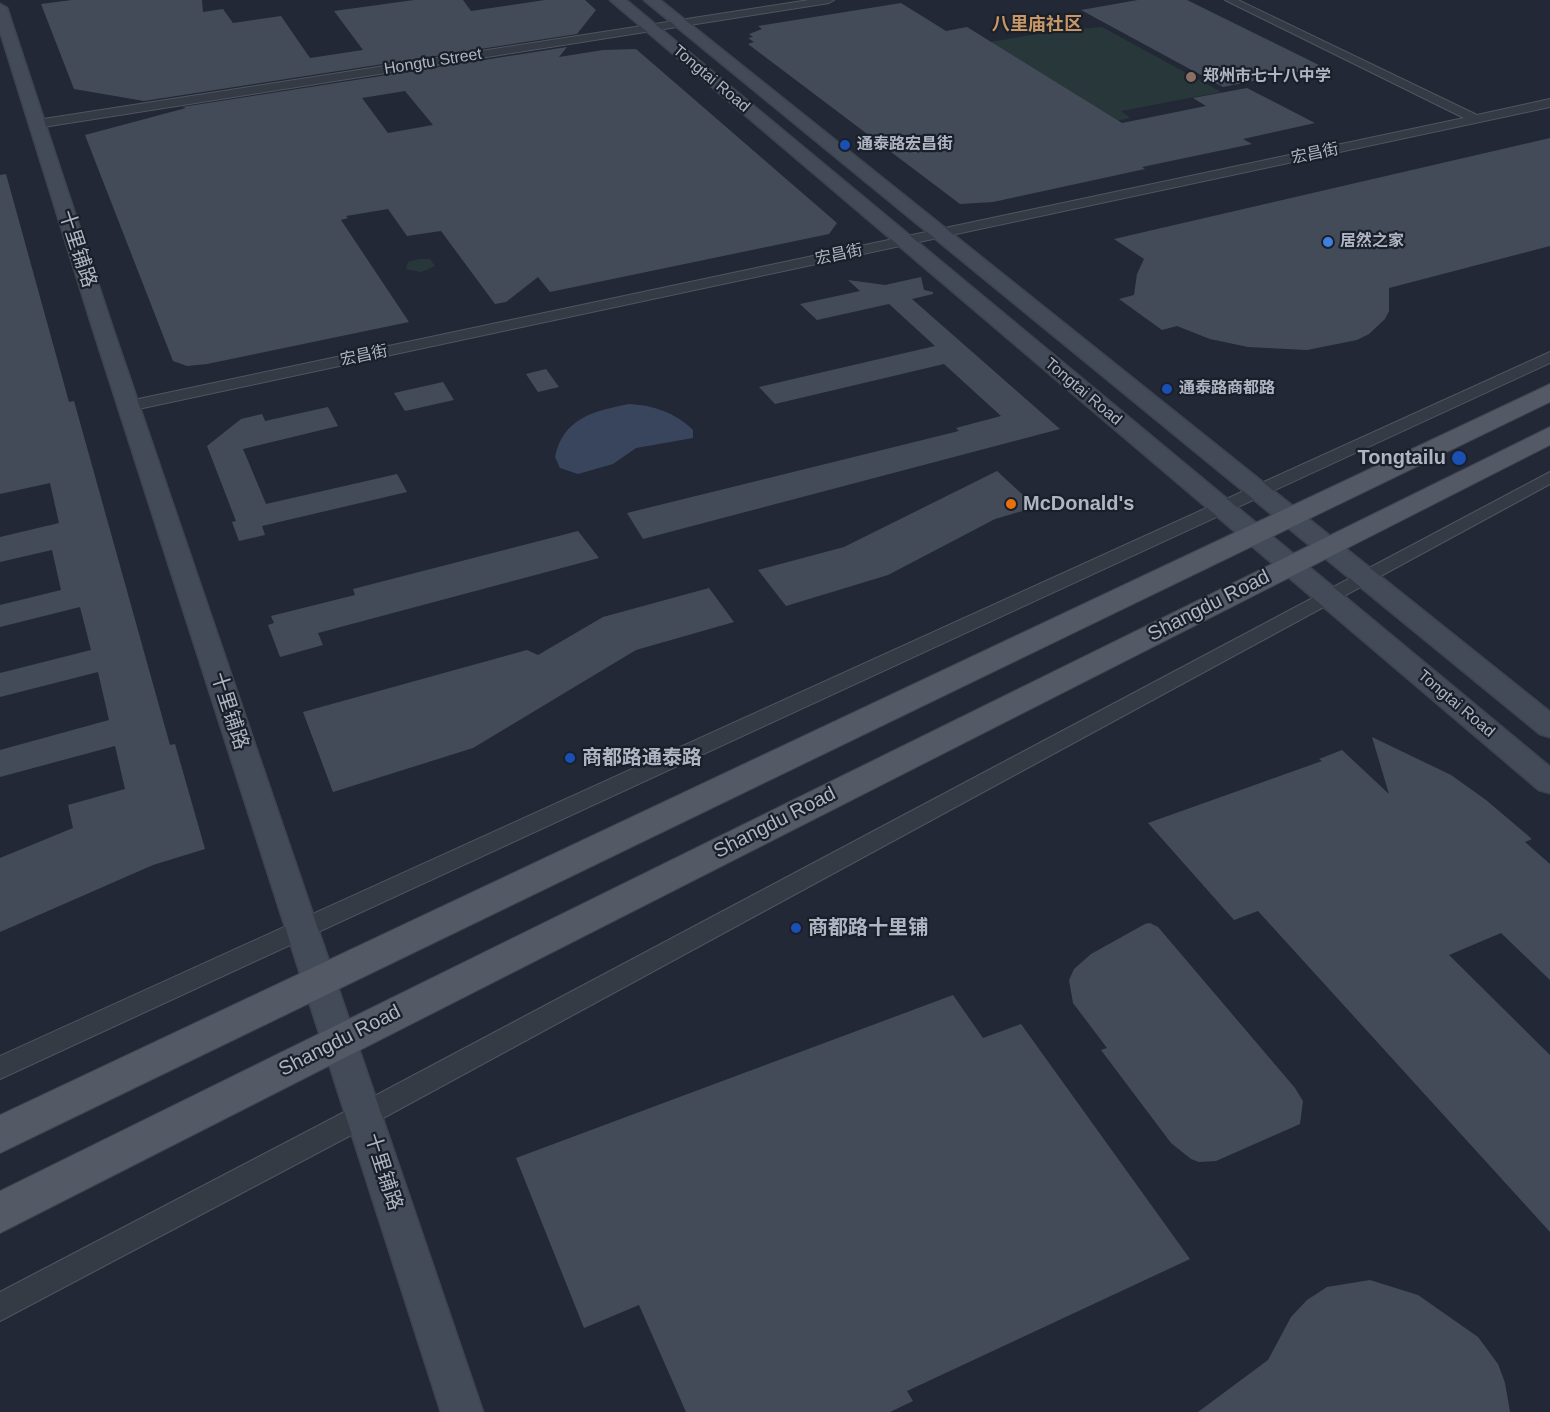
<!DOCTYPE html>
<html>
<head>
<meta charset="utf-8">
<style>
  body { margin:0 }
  canvas { display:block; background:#222835 }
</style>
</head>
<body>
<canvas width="1550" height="1412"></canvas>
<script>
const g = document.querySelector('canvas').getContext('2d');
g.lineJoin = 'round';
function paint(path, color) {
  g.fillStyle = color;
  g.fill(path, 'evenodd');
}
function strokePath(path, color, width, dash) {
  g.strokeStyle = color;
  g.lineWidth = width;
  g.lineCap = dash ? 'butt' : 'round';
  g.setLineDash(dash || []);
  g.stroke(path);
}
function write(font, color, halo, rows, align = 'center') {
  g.font = font + ' Helvetica,"Noto Sans SC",sans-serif';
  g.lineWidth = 4.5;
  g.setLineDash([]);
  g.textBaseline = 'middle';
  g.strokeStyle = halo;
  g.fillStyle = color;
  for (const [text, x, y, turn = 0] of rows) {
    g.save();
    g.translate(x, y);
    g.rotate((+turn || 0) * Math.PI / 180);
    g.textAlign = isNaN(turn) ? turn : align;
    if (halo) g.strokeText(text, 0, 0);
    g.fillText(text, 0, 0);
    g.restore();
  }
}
paint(new Path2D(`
  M1102,27l119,65 -100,19 9,7 -24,5 -116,-81 66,-11z
  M419,259h11l5,7 -14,6 -15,-3 2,-7z`), '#28383a');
paint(new Path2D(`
  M629,404c24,1 47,9 64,26v8l-57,10 -23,16 -35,10 -18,-6 -5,-11c8,-39 39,-46 74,-53z`), '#39455d');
paint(new Path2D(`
  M72,0h130l1,12 20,-3 10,14 48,-7 29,42 53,-8 -29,-39 80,-11h49l8,11 74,-11h40l11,10 -19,24 -433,67 -70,-12 -33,-85z
  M1138,0h49l136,67 -100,20 -142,-77z
  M901,3l45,28 21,-4 155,96 84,-17 -13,-8 54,-10 68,35 -72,16 9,5 -110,23 3,2 -152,33 -33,2 -212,-160 6,-2 -6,-4 5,-1 -4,-3 13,-5 -4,-3z
  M567,47l-8,10 44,-7 33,-1 201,174 -8,11 -279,58 -12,-15 -32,25 -11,2 -54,-73 -34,5 -19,-27 -42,7 2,2 -7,2 68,102 -202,42 -20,2 -14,-5 -88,-226 101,-27 -4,-1zM405,91l28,34 -45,8 -26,-35z
  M1550,138v108l-161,42v23l-4,8 -16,15 -12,6 -50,10 -59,-3 -38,-8 -33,-13 -15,4 -43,-31 15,-4 3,-21 7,-15 -30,-20z
  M6,174l63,228 5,-1 96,344 5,-1 30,105 -52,16 -153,67v-74l73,-30 -5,-23 57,-16 -10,-43 -115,31v-27l109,-30 -11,-48 -98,25v-24l91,-23 -11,-43 -80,20v-22l61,-15 -9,-40 -52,12v-25l59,-14 -9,-40 -50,11v-319z
  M921,277l3,13 9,2v2l-21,5 148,130 -417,110 -16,-26 332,-82 -3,-3 45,-12 -57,-52 -169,40 -16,-17 176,-41 -46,-42 -72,16 -17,-16 60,-13 -12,-11 37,5z
  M546,369l13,18 -21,5 -12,-18z
  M443,382l11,18 -49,11 -11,-18z
  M328,407l10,19 -95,23 23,55 131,-30 10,18 -145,34 3,9 -26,6 -7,-19 4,-1 -29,-75 34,-27 21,-5 3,7z
  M997,471l39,36 -41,12 -107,56 -102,31 -28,-36 86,-23z
  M578,531l21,27 -281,75 5,12 -43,12 -12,-32 6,-2 -3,-7 84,-21 -2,-6z
  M709,588l25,34 -98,28 -163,98 -140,44 -30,-80 224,-62 11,5 65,-38z
  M1372,737l79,38 35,25 46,39 -7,3 25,22v116l-49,-47 -52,22 101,100v177l-292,-321 -24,9 -86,-97 174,-62 -3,-2 23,-9 47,44z
  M1150,923l8,4 137,161 8,13 -3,23 -84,37 -17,1 -8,-3 -20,-16 -70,-93 6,-2 -34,-45 -4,-23 5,-11 17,-15 54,-30z
  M953,995l30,43 38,-14 169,235 -283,132 6,10 -23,11h-204l-47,-107 -55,23 -68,-170z
  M1370,1280l48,15 60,42 20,27 7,19 5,29h-312l70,-52 23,-43 16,-17 20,-13z`), '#434b59');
const street = new Path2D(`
  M809,0h25l-5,3 -792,125 -6,-4 6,-4z
  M1225,0h13l239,115 73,-16v8l-1421,304 -8,-5 8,-5 1335,-283z
  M1550,352v11l-1550,716v-23z
  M1550,472v12l-1176,639 -374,198v-29l354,-185z`);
const secondary = new Path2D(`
  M610,0h16l924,767v26l-11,-3z
  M644,0h16l890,712v25l-10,-3z
  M0,4l7,4 105,318 371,1086h-42l-349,-1086 -92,-295z`);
const primary = new Path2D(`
  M1550,384v18l-1550,751v-38z
  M1550,427v18l-1550,788v-42z`);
strokePath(street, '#4f5560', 2);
strokePath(secondary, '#3e444f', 3);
strokePath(primary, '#3e444f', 2);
paint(street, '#353b45');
paint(secondary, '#434a58');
paint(primary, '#535965');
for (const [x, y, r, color] of [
  [1191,77,6,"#8d6e63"],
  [845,145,6,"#1a4fb4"],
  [1328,242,6,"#3f7fe0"],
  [1167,389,6,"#1a4fb4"],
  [1459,458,8,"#1a4fb4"],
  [1011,504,6,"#e8710a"],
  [570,758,6,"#1a4fb4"],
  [796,928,6,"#1a4fb4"]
]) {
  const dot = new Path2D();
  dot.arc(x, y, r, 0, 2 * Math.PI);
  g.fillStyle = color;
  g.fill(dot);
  strokePath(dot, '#1a202a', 2);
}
write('16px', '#afb5c2', '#1a202a', [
  ["Hongtu Street",433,62,-9],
  ["Tongtai Road",711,79,40],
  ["宏昌街",1315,154,-12],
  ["宏昌街",839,255,-12],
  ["宏昌街",364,356,-12],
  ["Tongtai Road",1083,392,40],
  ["Tongtai Road",1456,704,40]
]);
write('bold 16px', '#afb5c2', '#1a202a', [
  ["郑州市七十八中学",1203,77],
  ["通泰路宏昌街",857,145],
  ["居然之家",1340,242],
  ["通泰路商都路",1179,389]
], 'left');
write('bold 18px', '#c89765', '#1a202a', [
  ["八里庙社区",1037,25]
]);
write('20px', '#afb5c2', '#1a202a', [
  ["十里铺路",77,249,72],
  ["Shangdu Road",1209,606,-27],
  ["十里铺路",229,711,72],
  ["Shangdu Road",775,823,-27],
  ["Shangdu Road",340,1041,-27],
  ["十里铺路",383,1172,72]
]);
write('bold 20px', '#afb5c2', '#1a202a', [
  ["Tongtailu",1446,458,"right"],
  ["McDonald's",1023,504],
  ["商都路通泰路",582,758],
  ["商都路十里铺",808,928]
], 'left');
</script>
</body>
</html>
